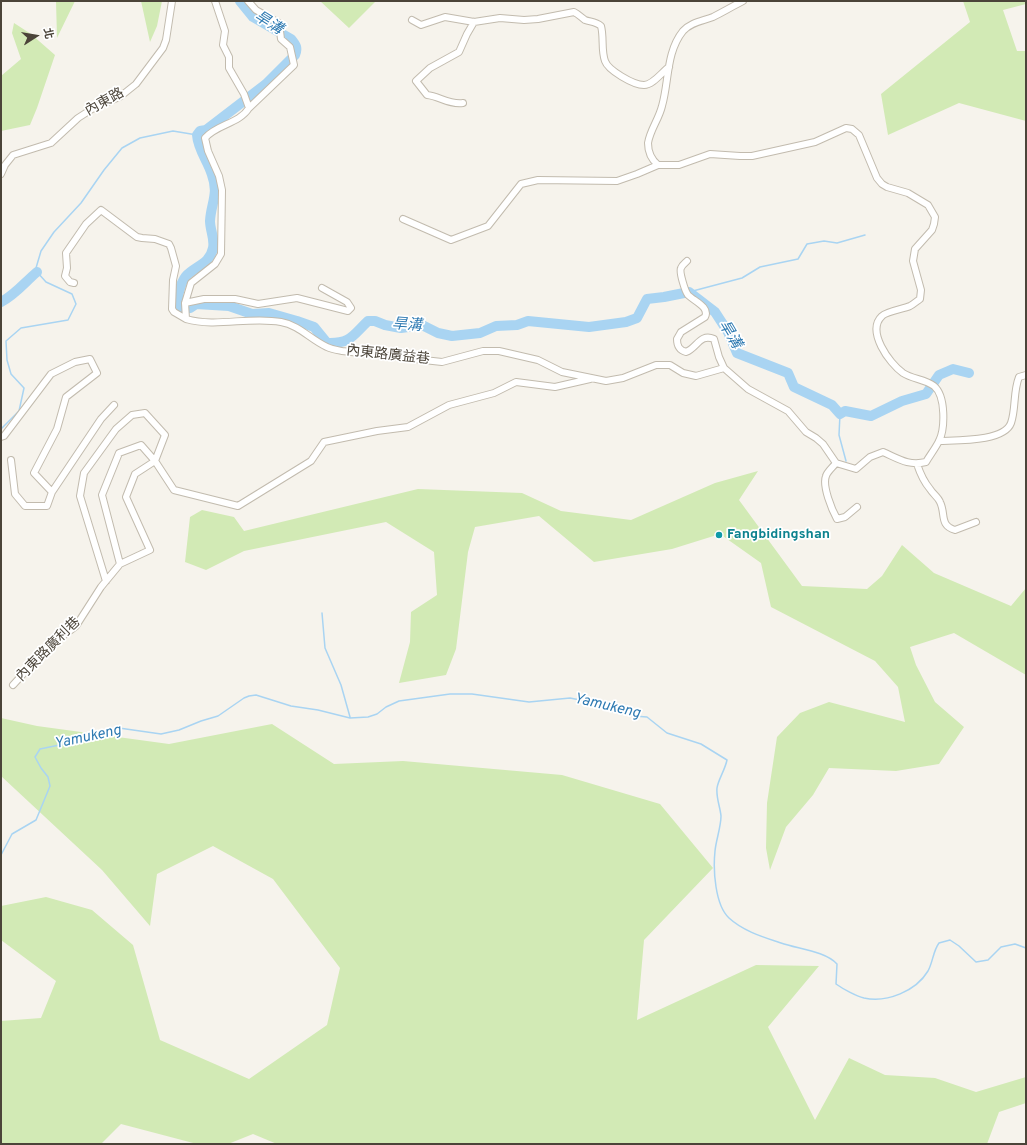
<!DOCTYPE html>
<html>
<head>
<meta charset="utf-8">
<style>
  body { margin:0 }
  #map { position:relative; width:1027px; height:1145px; overflow:hidden; background:#f6f3ec; font-family:Overpass,"Noto Sans TC",sans-serif }
  canvas { display:block }
  .frame { position:absolute; inset:0; border:2px solid #4b4439; pointer-events:none }
  .north { position:absolute; left:16px; top:16px; width:40px; height:40px; -webkit-text-stroke:3px #fff; paint-order:stroke; rotate:78deg; font-size:11px; font-weight:700; line-height:16px; text-align:center; color:#4b4439 }
  .north::after { content:''; display:block; margin:auto; width:14px; height:18px; background:#4b4439; clip-path:polygon(50% 0,100% 100%,50% 72%,0 100%) }
</style>
</head>
<body>
<div id="map">
<canvas width="1027" height="1145"></canvas>
<div class="frame"></div>
<div class="north">北</div>
</div>
<script>
const g = document.querySelector('canvas').getContext('2d');
g.lineJoin = 'round';
function paint(path, color) {
  g.fillStyle = color;
  g.fill(path, 'evenodd');
}
function strokePath(path, color, width, dash) {
  g.strokeStyle = color;
  g.lineWidth = width;
  g.lineCap = dash ? 'butt' : 'round';
  g.setLineDash(dash || []);
  g.stroke(path);
}
function write(font, color, halo, rows, align = 'center') {
  g.font = font + ' Overpass,"Noto Sans TC",sans-serif';
  g.lineWidth = 3.5;
  g.setLineDash([]);
  g.textBaseline = 'middle';
  g.strokeStyle = halo;
  g.fillStyle = color;
  for (const [text, x, y, turn = 0] of rows) {
    g.save();
    g.translate(x, y);
    g.rotate((+turn || 0) * Math.PI / 180);
    g.textAlign = isNaN(turn) ? turn : align;
    if (halo) g.strokeText(text, 0, 0);
    g.fillText(text, 0, 0);
    g.restore();
  }
}
paint(new Path2D(`
  M56,1h19l-18,37z
  M141,1h21l-5,25 -7,16z
  M320,1h56l-27,27z
  M963,1h63v3l-23,6 14,41h9v70l-67,-18 -71,32 -7,-41 89,-72z
  M14,23l17,11 24,21 -18,53 -7,17 -29,6v-55l20,-17 -9,-26z
  M758,471l-19,29 63,86 65,3 15,-13 20,-31 32,28 77,33 15,-18v87l-72,-42 -44,14 6,18 19,37 29,25 -25,37 -43,7 -67,-3 -16,27 -27,32 -16,43 -4,-22 1,-45 10,-66 23,-24 29,-11 76,20 -7,-35 -23,-26 -104,-54 -10,-44 -41,-29 -48,15 -78,13 -55,-46 -64,11 -7,25 -12,97 -10,26 -47,8 11,-41 1,-30 26,-17 -3,-43 -48,-30 -142,29 -38,19 -21,-8 5,-45 12,-7 32,7 10,14 174,-42 104,4 39,18 70,9 84,-37z
  M1,718l36,8 132,18 103,-20 62,40 69,-3 159,14 98,29 53,64 -69,72 -7,80 119,-55 63,1 -51,61 47,93 34,-62 36,17 50,3 41,14 50,-15v26l-27,9 -12,32h-710l-24,-10 -25,10h-31l-76,-20 -20,20h-100v-123l40,-3 15,-37 -55,-41v-34l45,-9 46,13 41,35 27,95 89,39 78,-54 13,-57 -67,-89 -60,-33 -56,28 -7,52 -48,-56 -101,-94z`), '#d2eab5');
strokePath(new Path2D(`
  M689,292l53,-14 18,-11 38,-8 9,-15 17,-3 13,2 28,-8
  M840,414l-1,21 7,26
  M1,429l18,-18 5,-23 -13,-14 -4,-14 -1,-19 15,-13 47,-8 8,-16 -4,-10 -26,-12 -9,-10 -1,-4 5,-17 13,-19 27,-29 23,-33 18,-22 18,-10 33,-7 24,4
  M322,613l3,35 16,37 9,32
  M1,855l11,-21 24,-14 14,-34 -2,-9 -7,-9 -6,-11 5,-8 24,-5 55,-16 42,6 18,-4 22,-9 17,-5 26,-18 5,-2 7,-1 35,11 27,4 32,8 18,-1 9,-3 9,-7 13,-6 51,-7h22l57,8 41,-4 25,5 15,8 24,5 13,1 20,16 34,11 26,16c-2,10 -9,20 -10,28 -1,10 3,18 4,28 0,11 -5,24 -6,35 -2,19 0,54 14,67 14,13 34,19 52,25 17,6 44,8 56,21l-1,20c7,5 20,12 28,14 23,5 52,-7 64,-27 5,-9 5,-20 11,-28l11,-3 9,6 17,16 12,-2 13,-13 14,-3 11,4`), '#a9d4f2', 1.5);
strokePath(new Path2D(`
  M240,1l13,16 38,22c5,6 7,9 4,16l-29,29 -60,46 -6,1 -3,4c1,15 11,26 15,40 7,19 -1,28 -2,46 0,9 5,18 3,27 -3,16 -18,18 -27,28 -6,8 -9,20 -8,29l3,4 9,-1 6,-4 33,2 23,8 17,-1 28,8 17,6 13,16c24,1 26,-8 41,-22h7l10,4 16,3 21,-3 16,8 14,3 28,-3 16,-7 21,-1 11,-4 61,6 37,-5 11,-4 10,-19 17,-2 25,-5 26,20 13,20 9,21 51,20 6,14 38,18 8,9 5,-3 26,5 31,-15 24,-7 13,-19 14,-6 16,4
  M1,302c14,-7 24,-20 36,-30`), '#a9d4f2', 10);
const minor = new Path2D(`
  M215,1l10,30 -2,14 6,12v11l15,26 5,14c-10,16 -32,16 -44,30l3,13 11,25 3,14 -1,64 -6,10 -24,19 -6,20 1,16c31,9 63,-3 95,3 18,3 30,18 46,25 4,2 10,3 15,4l100,11 41,-11h16l39,9 24,12 44,9 17,-3 33,-13h14l13,8 13,3 28,-8 24,21 40,22 18,21 10,6 7,6 13,19 20,6 14,-12 13,-5c16,7 25,14 43,10 4,-7 9,-13 13,-21 6,-12 7,-45 -5,-55 -9,-7 -22,-7 -31,-13 -14,-10 -37,-42 -21,-57 5,-5 21,-7 28,-10 4,-2 7,-5 10,-7l1,-9 -8,-29 2,-12 17,-19 2,-6 1,-7 -7,-12 -20,-12 -21,-6 -5,-3 -5,-6 -18,-43 -7,-6 -6,-1 -31,14 -63,14h-12l-30,-2 -31,11h-21c-6,-5 -10,-13 -10,-22 2,-13 11,-24 14,-37 7,-24 4,-54 21,-75 8,-9 20,-10 30,-14 10,-5 20,-11 30,-16
  M248,1l8,9 23,13 2,16 9,8 4,18 -45,43
  M412,20l9,5 24,-8 29,5 26,-4 24,2 14,-1 36,-7c4,2 7,5 11,8 6,2 11,2 16,6 3,11 0,24 4,35 3,9 28,24 39,24 9,0 18,-13 25,-18
  M463,103c-14,2 -24,-7 -36,-8l-11,-14 14,-13 29,-16 8,-18 7,-12
  M1,174l4,-9 8,-10 38,-12 27,-25 14,-9 29,-13 15,-12 27,-36 3,-8 6,-39
  M403,219l48,21 37,-14 33,-42 17,-4 79,1 20,-7 21,-9
  M687,261c-2,2 -5,4 -6,7 -2,4 4,23 7,27 6,6 22,12 17,22l-24,15 -4,7c0,7 2,11 9,13 11,-4 14,-19 28,-13l5,18 5,11
  M74,283l-4,-1 -5,-6 2,-8 -1,-15 20,-29 15,-14 36,27 5,1 13,1 14,5 2,4 5,18 -3,14 -1,29 2,3 12,7
  M185,303l19,-4h31l23,5 39,-6 51,13 3,-3 -4,-6 -25,-14
  M1,437l3,-1 47,-62 24,-12 15,-3 7,14 -31,24 -9,32 -23,44 18,19 49,-73 13,-14
  M939,441c17,-1 65,1 72,-18 5,-14 2,-31 8,-46l7,-2
  M11,460l4,34 10,12h22l5,-14
  M836,463c-3,4 -9,9 -10,13 -4,10 6,34 11,43l8,-2 12,-10
  M917,464c3,9 7,18 13,25 3,5 8,8 10,13 6,12 -1,23 15,28l21,-8
  M106,581l-26,-85 4,-23 32,-44 16,-14 13,-2 20,22 -10,26 -20,13 -9,23 24,53 -30,14
  M13,685l34,-37 29,-22 25,-39 19,-23 -18,-69 17,-42 22,-8 14,16 19,29 64,16 73,-45 13,-19 53,-11 31,-4 41,-22 45,-12 22,-11 39,5 35,-8`);
strokePath(minor, '#c2bbae', 8);
strokePath(minor, '#fff', 6);
for (const [x, y, r, color] of [
  [719,535,4,"#0f9aa8"]
]) {
  const dot = new Path2D();
  dot.arc(x, y, r, 0, 2 * Math.PI);
  g.fillStyle = color;
  g.fill(dot);
  strokePath(dot, '#fff', 1.5);
}
write('14px', '#4b4439', '#fff', [
  ["內東路",105,103,-29],
  ["內東路廣益巷",388,356,6],
  ["內東路廣利巷",49,650,-45]
]);
write('bold 14px', '#0d838f', '#fff', [
  ["Fangbidingshan",727,535]
], 'left');
write('italic 15px', '#2e7ab2', '#fff', [
  ["旱溝",268,24,32],
  ["旱溝",407,326,4],
  ["旱溝",729,335,59],
  ["Yamukeng",607,707,13],
  ["Yamukeng",88,738,-12]
]);
</script>
</body>
</html>
